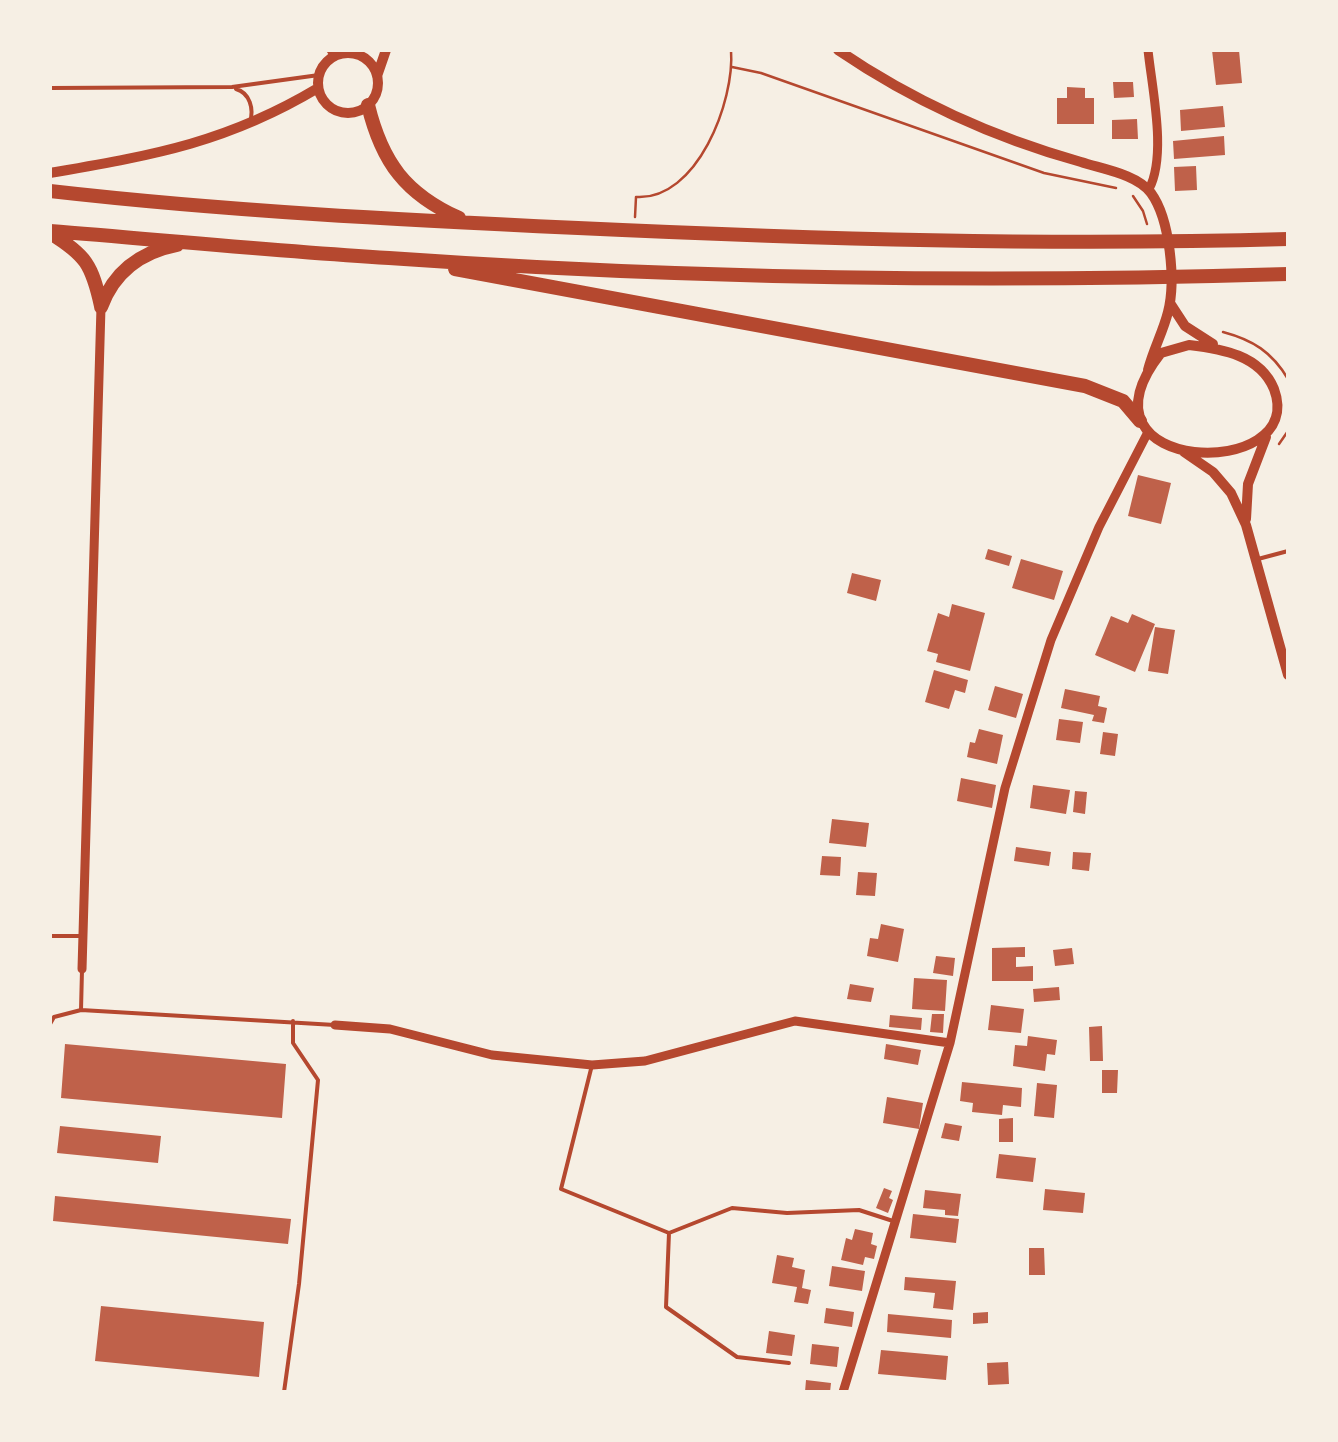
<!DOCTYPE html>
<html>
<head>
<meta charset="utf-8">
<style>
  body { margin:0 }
  #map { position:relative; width:1338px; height:1442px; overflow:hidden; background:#f6efe4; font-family:Mulish,sans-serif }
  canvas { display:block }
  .frame { position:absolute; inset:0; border:52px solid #f6efe4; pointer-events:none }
</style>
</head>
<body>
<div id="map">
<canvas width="1338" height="1442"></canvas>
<div class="frame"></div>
</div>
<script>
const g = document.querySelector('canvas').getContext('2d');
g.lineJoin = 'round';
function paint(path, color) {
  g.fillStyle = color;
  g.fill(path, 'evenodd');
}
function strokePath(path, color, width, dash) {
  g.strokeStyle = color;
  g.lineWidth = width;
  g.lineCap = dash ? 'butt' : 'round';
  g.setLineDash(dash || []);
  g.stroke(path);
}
paint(new Path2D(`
  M1212,50h27l3,33 -26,2z
  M1113,82h20l1,15 -20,1z
  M1067,87l18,1v10h9v26h-37v-26h10z
  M1223,106l2,21 -44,4 -1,-21z
  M1137,119l1,20h-26v-19z
  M1224,136l1,19 -51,4 -1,-18z
  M1196,166l1,24 -22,1 -1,-24z
  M1138,475l33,8 -10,41 -33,-8z
  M988,549l24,7 -3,10 -24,-7z
  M1021,559l42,12 -9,29 -42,-12z
  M852,573l29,7 -5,21 -29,-8z
  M952,604l33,9 -15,58 -34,-9 2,-8 -11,-3 11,-38 11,4z
  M1132,614l23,10 -20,48 -40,-17 16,-39 17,7z
  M1155,627l20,3 -7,44 -20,-3z
  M934,670l34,10 -3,13 -10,-3 -6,19 -24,-7z
  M995,686l28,8 -7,24 -28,-8z
  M1065,689l35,7 -2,10 9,2 -3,15 -12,-2 2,-6 -33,-7z
  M1059,719l24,3 -3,21 -24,-3z
  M979,729l24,6 -6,29 -30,-7 3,-15 5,1z
  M1103,732l15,2 -3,22 -15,-2z
  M961,778l35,7 -4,23 -35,-7z
  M1033,785l37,5 -4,24 -36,-6z
  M1075,791l12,1 -2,22 -12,-2z
  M832,819l37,4 -3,24 -37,-4z
  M1016,847l35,5 -2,14 -35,-5z
  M1073,852l18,1 -2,18 -17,-2z
  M822,856l19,1 -1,19 -20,-1z
  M858,872l19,1 -2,23 -19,-1z
  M881,924l23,5 -6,33 -31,-6 3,-18 8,1z
  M1025,947v10h-9v10l17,-1v15h-41v-33z
  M1072,948l2,16 -19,2 -2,-16z
  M936,956l19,2 -2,18 -20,-3z
  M914,978l33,2 -2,31 -33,-2z
  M850,984l24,4 -3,14 -24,-3z
  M1059,987l1,13 -26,2 -1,-13z
  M991,1005l33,4 -3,24 -33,-3z
  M932,1014h12l-1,19 -13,-1z
  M890,1015l32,3 -1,12 -32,-3z
  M1102,1026l1,35h-13l-1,-34z
  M1028,1036l29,4 -2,15 -8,-1 -2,17 -32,-5 2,-21 12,1z
  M65,1044l221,20 -4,54 -221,-20z
  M886,1044l35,6 -3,15 -34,-6z
  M1102,1070h16l-1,23h-15z
  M962,1082l60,6 -1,19 -18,-2 -1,10 -30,-3 1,-9 -13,-2z
  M1037,1083l20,2 -3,33 -20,-2z
  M887,1097l36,6 -4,26 -36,-6z
  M1013,1118v24h-14v-23z
  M945,1123l17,3 -3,15 -18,-3z
  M60,1126l101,10 -3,27 -101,-10z
  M999,1154l37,4 -3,24 -37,-4z
  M884,1188l8,3 -3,7 4,2 -5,13 -12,-5z
  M1045,1189l40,4 -2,20 -40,-3z
  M925,1190l36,4 -3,22 -13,-1v-5l-22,-2z
  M55,1196l236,23 -3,25 -235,-23z
  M913,1214l46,5 -3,24 -46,-5z
  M855,1229l18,4 -2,11 6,2 -3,13 -9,-2 -2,8 -22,-5 5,-22 6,2z
  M1029,1248h15l1,27h-16z
  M777,1255l17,3 -2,9 13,3 -3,18 9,2 -3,14 -14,-2 3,-15 -25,-4z
  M832,1266l33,5 -3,20 -33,-5z
  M905,1277l51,4 -3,29 -20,-2 2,-15 -31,-3z
  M101,1306l163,16 -5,55 -164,-16z
  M826,1308l28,4 -2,15 -28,-4z
  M988,1312v11l-15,1v-11z
  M888,1314l64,6 -1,18 -64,-6z
  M769,1331l26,4 -3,21 -26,-3z
  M812,1344l27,3 -2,20 -27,-3z
  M881,1350l67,6 -2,24 -68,-6z
  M1008,1362l1,22 -21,1 -1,-22z
  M806,1380l25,3 -1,9h-25z`), '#bf614a');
strokePath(new Path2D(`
  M732,67l29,6 283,100 72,15
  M1133,196l10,15 4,13
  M635,217l1,-20c61,4 99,-96 95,-147
  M1223,332c30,8 49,20 65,47
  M1279,444l9,-13`), '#b5482f', 2.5);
strokePath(new Path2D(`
  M50,88l182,-1 87,-12
  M236,89c14,4 18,20 14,33
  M1258,559l30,-8
  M50,936h33
  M81,1010l1,-40
  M50,1024l4,-7 27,-7 254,15
  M592,1065l-31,124 108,44 -3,74 71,50 52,6
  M669,1233l63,-25 55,5 72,-3 34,11
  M284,1392l15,-108 19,-204 -25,-37v-22`), '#b5482f', 4);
strokePath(new Path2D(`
  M331,50l4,6
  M1148,50c4,39 19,105 1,139
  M82,969l19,-662
  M335,1025l55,4 102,26 100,10 53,-4 150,-40 155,22
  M843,1392l107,-349 55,-255 46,-148 48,-113 49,-95`), '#b5482f', 9);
strokePath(new Path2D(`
  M838,50c75,51 157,88 243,112 21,7 56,12 70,31 19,26 25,88 17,119 -5,20 -15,38 -20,58
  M318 83a30 30 0 1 1 60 0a30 30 0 1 1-60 0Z
  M377,76l9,-26
  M50,173c103,-18 176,-30 268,-85
  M1170,303l15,23 28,18
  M1189,345c33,4 71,10 85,44 35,93 -210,87 -113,-36z
  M1184,452l29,20 18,21 15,32 42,150
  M1246,519l2,-35 18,-47`), '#b5482f', 10);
strokePath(new Path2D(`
  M368,105c14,58 38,89 91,113
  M50,191c175,20 351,29 528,37 236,11 473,18 710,11
  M50,231c113,9 226,20 339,27 298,21 600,25 899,16
  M50,233c36,22 42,32 51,73
  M455,269l630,117 38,15 17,20
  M101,307c13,-35 40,-55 76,-62`), '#b5482f', 14);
</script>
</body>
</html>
